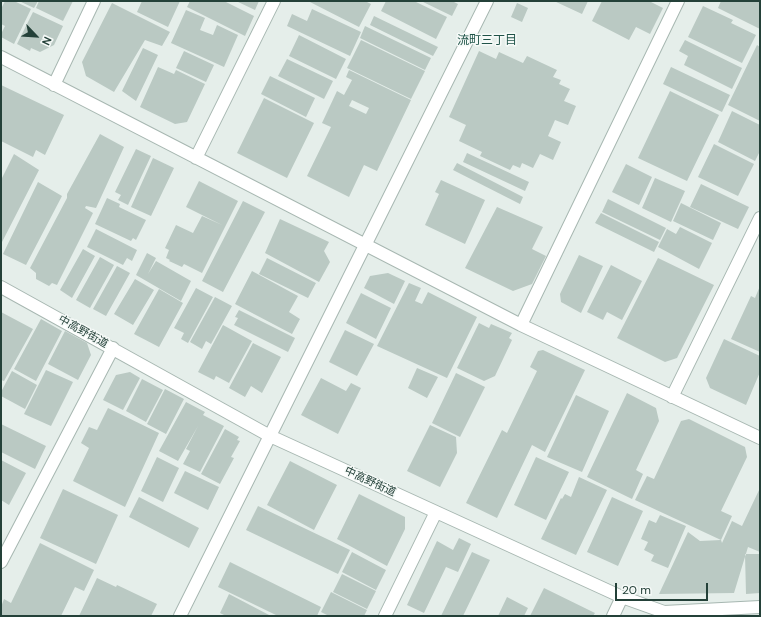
<!DOCTYPE html>
<html>
<head>
<meta charset="utf-8">
<style>
  body { margin:0 }
  #map { position:relative; width:761px; height:617px; overflow:hidden; background:#e5eeea; font-family:"DM Sans",sans-serif }
  canvas { display:block }
  .frame { position:absolute; inset:0; border:2px solid #244139; pointer-events:none }
  .north { position:absolute; left:16px; top:16px; width:40px; height:40px; -webkit-text-stroke:3px #f6faf8; paint-order:stroke; rotate:115deg; font-size:11px; font-weight:700; line-height:16px; text-align:center; color:#244139 }
  .north::after { content:''; display:block; margin:auto; width:14px; height:18px; background:#244139; clip-path:polygon(50% 0,100% 100%,50% 72%,0 100%) }
  .scale { position:absolute; left:615px; top:583px; width:93px; height:18px; box-sizing:border-box; border:2px solid #244139; border-top:0; padding-left:5px; font-size:12px; line-height:14px; white-space:nowrap; color:#244139; -webkit-text-stroke:3px #f6faf8; paint-order:stroke }
</style>
</head>
<body>
<div id="map">
<canvas width="761" height="617"></canvas>
<div class="frame"></div>
<div class="north">N</div>
<div class="scale">20 m</div>
</div>
<script>
const g = document.querySelector('canvas').getContext('2d');
g.lineJoin = 'round';
function paint(path, color) {
  g.fillStyle = color;
  g.fill(path, 'evenodd');
}
function strokePath(path, color, width, dash) {
  g.strokeStyle = color;
  g.lineWidth = width;
  g.lineCap = dash ? 'butt' : 'round';
  g.setLineDash(dash || []);
  g.stroke(path);
}
function write(font, color, halo, rows, align = 'center') {
  g.font = font + ' "DM Sans","Noto Sans JP",sans-serif';
  g.lineWidth = 3;
  g.setLineDash([]);
  g.textBaseline = 'middle';
  g.strokeStyle = halo;
  g.fillStyle = color;
  for (const [text, x, y, turn = 0] of rows) {
    g.save();
    g.translate(x, y);
    g.rotate((+turn || 0) * Math.PI / 180);
    g.textAlign = isNaN(turn) ? turn : align;
    if (halo) g.strokeText(text, 0, 0);
    g.fillText(text, 0, 0);
    g.restore();
  }
}
paint(new Path2D(`
  M5,1h9l17,8 -17,35 -13,-7v-3l4,-8 -4,-2v-15z
  M19,1h19l-4,7z
  M39,1h34l-10,20 -27,-13z
  M142,1h38l-12,26 -31,-15z
  M190,1h34l30,15 -9,20 -58,-29z
  M236,1h23l-4,9z
  M308,1h57l6,3 -12,23z
  M386,1h28l33,16 -11,22 -55,-28z
  M421,1h31l6,3 -6,12z
  M554,1h34l-6,13z
  M602,1h47l14,7 -13,26 -14,-7 -7,13 -37,-19z
  M721,1h39v28l-42,-21z
  M112,3l58,29 -8,14 -17,-6 -31,52 -28,-16 -4,-14z
  M517,3l11,5 -6,14 -11,-5z
  M703,6l30,14 -2,3 25,12 -14,28 -54,-26z
  M312,9l49,23 -11,24 -63,-30 5,-12 15,7z
  M186,10l19,8 -5,12 13,5 4,-10 21,10 -14,32 -53,-24z
  M33,12l30,14 -9,19 -14,7 -9,-4 -1,3 -13,-7z
  M374,16l64,31 -5,9 -63,-31z
  M365,26l66,32 -6,12 -65,-32z
  M299,35l47,24 -10,20 -47,-23z
  M361,40l64,31 -14,28 -64,-31z
  M685,40l57,28 -10,21 -48,-24 4,-9 -9,-5z
  M757,45l3,2v74l-32,-16z
  M143,48l15,7 -22,46 -14,-10z
  M184,51l30,14 -8,17 -30,-14z
  M479,51l17,8 3,-7 24,11 4,-7 30,14 -4,7 8,3 -2,4 11,5 -6,12 12,5 -8,19 -13,-5 -7,16 13,6 -8,18 -13,-6 -7,14 -11,-5 -2,5 -7,-3 -3,5 -30,-14 2,-4 -23,-11 7,-16 -17,-8z
  M287,59l46,22 -9,18 -46,-23z
  M158,67l16,7 2,-4 29,14 -18,38 -12,2 -35,-17z
  M671,67l59,28 -8,17 -59,-28z
  M349,70l62,30 -34,71 -13,-6 -15,32 -42,-21 24,-49 -9,-4 15,-32 7,4 8,-15 -6,-3zM352,100l17,8 -3,6 -17,-8z
  M270,76l45,22 -9,19 -45,-23z
  M1,85l63,30 -19,40 -9,-5 -3,7 -32,-16z
  M670,91l49,24 -32,66 -49,-23z
  M264,98l50,25 -27,55 -50,-25z
  M732,111l28,14v26l-5,10 -37,-19z
  M100,134l24,13 -28,61 -10,-2 -1,2 8,5 -36,72 -5,-2 -3,3 -13,-7v-6l-6,-5 37,-70v-4z
  M714,144l40,20 -16,32 -40,-19z
  M136,149l15,7 -23,49 -10,-5 3,-5 -6,-3z
  M467,153l62,29 -4,9 -62,-29z
  M14,154l25,16 -38,74v-64z
  M153,158l21,10 -23,48 -20,-9z
  M457,163l66,34 -3,7 -67,-34z
  M626,164l26,13 -13,28 -27,-13z
  M655,178l30,13 -14,31 -29,-14z
  M441,180l44,20 -20,44 -40,-19 14,-31 -4,-2z
  M199,181l39,20 -36,72 -18,-9 -2,3 -13,-6 1,-1 -4,-2 3,-8 -4,-2 11,-23 17,8 9,-17 20,9 -36,-18z
  M38,182l24,14 -36,69 -23,-11z
  M701,184l48,23 -11,22 -48,-22z
  M107,198l13,6 -1,3 27,13 -10,20 -3,-2 -2,3 -36,-17z
  M608,199l58,29 -6,12 -58,-28z
  M243,201l22,11 -42,80 -21,-11z
  M681,203l40,20 -8,17 -40,-19z
  M497,207l46,20 -11,22 14,7 -14,28 -19,7 -48,-23z
  M601,213l58,29 -5,10 -59,-29z
  M280,219l49,23 -5,9 6,11 -11,20 -54,-29z
  M680,227l32,16 -13,26 -41,-22 9,-18 9,5z
  M96,229l41,21 -5,11 -5,-3 -4,7 -36,-18z
  M83,249l12,7 -23,42 -12,-8z
  M147,253l9,5 -8,16 8,-13 35,20 -10,20 -45,-26z
  M579,255l24,11 -22,47 -20,-11 -1,-8z
  M100,257l14,8 -24,43 -14,-8z
  M267,258l49,25 -8,15 -49,-24z
  M658,258l56,27 -37,73 -12,4 -48,-24z
  M611,265l31,16 -20,39 -15,-8 -4,8 -16,-8z
  M117,266l13,7 -24,43 -13,-7z
  M252,271l46,25 -9,16 11,7 -8,15 -57,-30z
  M388,273l17,8 -11,23 -30,-16 6,-12z
  M135,279l19,11 -21,35 -19,-11z
  M409,283l12,5 -6,13 7,3 6,-12 49,25 -30,61 -70,-32z
  M760,286v66l-29,-13 20,-43 4,2z
  M196,288l17,9 -25,46 -7,-4 3,-6 -10,-5z
  M159,289l24,14 -24,44 -25,-13z
  M361,293l30,15 -15,31 -30,-16z
  M215,297l17,9 -21,38 -5,-3 -4,8 -12,-7z
  M239,310l56,28 -7,14 -54,-27 4,-7 -3,-1z
  M1,312l32,17 -29,52 -3,-1z
  M41,319l21,12 -26,50 -22,-12z
  M479,323l10,5 2,-4 21,9 -3,5 3,2 -17,36 -11,5 -27,-13z
  M223,325l29,16 -23,42 -13,-7 -2,4 -16,-8z
  M345,330l29,14 -17,32 -28,-14z
  M65,331l22,12 4,12 -13,25 -30,-16z
  M724,339l36,17v16l-14,33 -36,-17 -4,-10z
  M253,343l28,14 -19,36 -11,-7 -6,11 -16,-9z
  M543,350l42,20 -40,82 -13,-7 -35,73 -31,-15 36,-73 5,3 30,-62 -7,-4 8,-16z
  M417,368l21,9 -11,21 -19,-10z
  M46,370l27,12 -22,44 -27,-12z
  M12,371l25,14 -12,24 -24,-13v-4z
  M130,372l10,6 -17,32 -20,-10 13,-25z
  M456,373l29,14 -25,50 -28,-14z
  M321,378l25,13 5,-8 10,5 -23,46 -37,-19z
  M142,379l21,11 -17,32 -20,-11z
  M165,389l19,10 -18,35 -19,-10z
  M627,393l29,15 3,13 -23,49 7,4 -11,25 -45,-22z
  M576,395l33,16 -27,61 -35,-15z
  M186,402l19,10 -2,3 21,11 -24,46 -17,-8 7,-13 -4,-2 12,-23 -20,35 -19,-10z
  M108,408l51,25 -34,74 -52,-26 16,-33 -8,-5 8,-16 8,3z
  M689,419l56,28 2,10 -26,54 11,5 -11,24 1,3 10,-22 10,5 18,-38v64l-12,-5 -14,46 -75,1 29,-62 12,9 21,-1 -86,-40 12,-24 7,3 27,-58z
  M1,424l45,22 -11,23 -34,-17z
  M430,425l26,12 1,16 -17,34 -33,-16z
  M225,429l14,8 -2,3 3,1 -9,16 3,1 -14,26 -19,-10z
  M157,457l22,11 -16,34 -22,-11z
  M536,457l33,15 -23,48 -32,-15z
  M1,460l25,13 -17,32 -8,-5z
  M290,461l47,24 -23,45 -47,-25z
  M185,471l34,16 -11,23 -34,-17z
  M579,477l28,13 -31,65 -35,-16 20,-41 1,1 3,-5 6,3z
  M63,489l55,26 -22,49 -56,-26z
  M359,494l46,23v12l-18,37 -50,-27z
  M139,497l60,31 -10,20 -60,-31z
  M612,497l31,14 -25,55 -31,-14z
  M258,506l92,44 -12,24 -92,-44z
  M660,515l26,11 -18,42 -17,-7 3,-6 -10,-5 4,-8 -7,-3 8,-19 7,3z
  M459,538l12,6 -13,28 -12,-5 -22,46 -17,-8 30,-64 16,9z
  M40,543l54,27 -10,21 -9,-4 -14,29h-60v-9l3,-8 7,4z
  M352,552l34,18 -10,20 -34,-18z
  M472,552l18,8 -27,56h-22z
  M745,554h15v39l-14,1z
  M230,562l91,45 -4,9h-39l-60,-29z
  M342,574l34,17 -9,18 -34,-17z
  M97,578l19,9 1,-2 40,19 -6,12h-72z
  M544,588l51,25 -2,3h-63z
  M331,592l36,18 -3,6h-35l-8,-4z
  M229,594l42,22h-45l-6,-3z
  M507,597l21,11 -4,8h-26z`), '#bac9c3');
const minor = new Path2D(`
  M1,57l520,268 239,113
  M54,85l40,-84
  M196,158l78,-157
  M1,287l269,149 352,161 42,15 96,-5
  M521,325l157,-324
  M672,397l88,-179
  M1,562l112,-214
  M180,616l307,-615
  M385,616l51,-104
  M613,616l9,-19`);
strokePath(minor, '#a7b7b1', 14);
strokePath(minor, '#fff', 12);
write('11px', '#244139', '#f6faf8', [
  ["中高野街道",83,332,29],
  ["中高野街道",370,482,25]
]);
write('12px', '#1f5348', '#f6faf8', [
  ["流町三丁目",487,41]
]);
</script>
</body>
</html>
